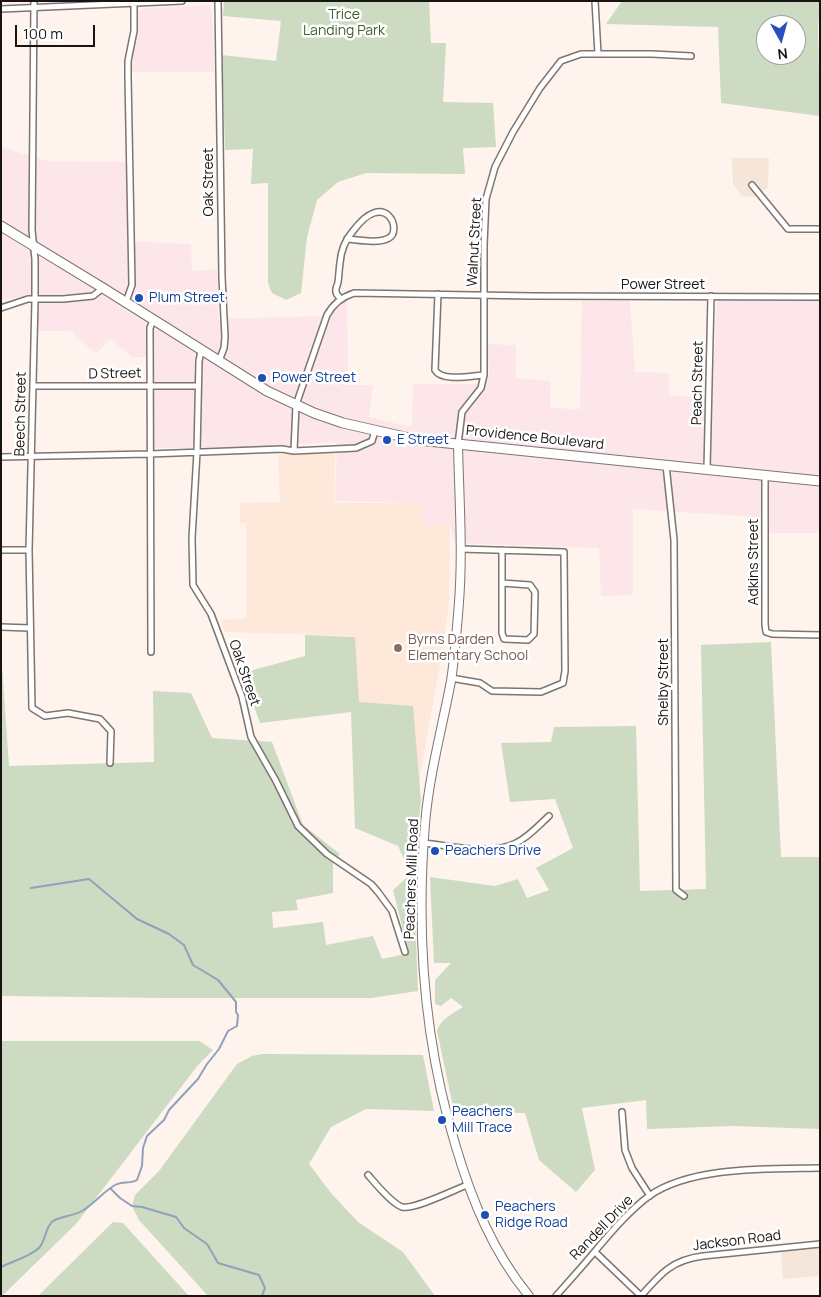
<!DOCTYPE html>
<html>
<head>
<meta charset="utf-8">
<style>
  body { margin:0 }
  #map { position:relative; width:821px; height:1297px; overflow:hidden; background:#fef4ed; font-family:Manrope,sans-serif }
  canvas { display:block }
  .frame { position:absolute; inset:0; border:2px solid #171412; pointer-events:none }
  .north { position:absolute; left:756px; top:15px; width:50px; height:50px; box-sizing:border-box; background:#fff; border:1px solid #a2a1a0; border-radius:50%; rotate:173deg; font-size:14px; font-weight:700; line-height:20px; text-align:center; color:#171412 }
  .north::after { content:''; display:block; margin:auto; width:18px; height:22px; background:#274fbe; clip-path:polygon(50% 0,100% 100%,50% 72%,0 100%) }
  .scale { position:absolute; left:15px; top:25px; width:80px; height:22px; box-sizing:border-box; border:2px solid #171412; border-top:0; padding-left:6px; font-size:15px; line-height:18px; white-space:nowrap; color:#171412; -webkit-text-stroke:4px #fff; paint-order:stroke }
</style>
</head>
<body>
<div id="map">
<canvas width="821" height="1297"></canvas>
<div class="frame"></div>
<div class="north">N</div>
<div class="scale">100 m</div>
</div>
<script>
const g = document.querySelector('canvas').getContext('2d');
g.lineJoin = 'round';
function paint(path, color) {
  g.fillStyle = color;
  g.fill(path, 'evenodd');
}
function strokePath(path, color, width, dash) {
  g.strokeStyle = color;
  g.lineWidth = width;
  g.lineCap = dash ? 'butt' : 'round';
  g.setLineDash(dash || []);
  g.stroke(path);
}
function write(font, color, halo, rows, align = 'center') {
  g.font = font + ' Manrope,sans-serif';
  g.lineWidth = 5;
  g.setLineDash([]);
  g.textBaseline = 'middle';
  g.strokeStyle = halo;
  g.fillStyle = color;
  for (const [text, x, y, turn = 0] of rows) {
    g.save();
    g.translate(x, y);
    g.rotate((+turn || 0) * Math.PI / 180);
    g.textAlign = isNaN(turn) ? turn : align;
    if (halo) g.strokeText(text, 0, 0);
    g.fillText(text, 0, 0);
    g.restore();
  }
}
paint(new Path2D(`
  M207,5l3,1 2,6 2,60h-83l1,-19 6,-42 7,-3z
  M1,147l47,14 79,1 2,79 62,3 1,27 25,-2 2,50 103,-3 10,-14 13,-9 2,6 1,70 -2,16h27l-4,32 29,7 14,2 1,-42h63l13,-6 -1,-34 28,1v33l35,3 -1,27 30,1 2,-108h48l5,71 34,1v22l43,4 5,-99 103,1v232h-62l-1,-16 -124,-8v86l-32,1 -2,-48 -144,-5 -5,-17h-27l-2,-23 -86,-2 2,-59 -88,5 -103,1 2,-91h-16l-22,-18 -14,15 -26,-23h-33l2,-37 -38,6z`), '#fce6e9');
paint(new Path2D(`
  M732,158h37l-1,29 -13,10 -13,-1 -9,-12z
  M820,1247v29l-37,3 -2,-29z`), '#f5e6d9');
paint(new Path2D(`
  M335,451l-1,52h88l1,22 27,1 -1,78 -8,55 -23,127 -62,2 -2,-152 -129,-4 -5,-12 26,-2v-95h-6v-20l40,-1 -2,-47z`), '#fde8da');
paint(new Path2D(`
  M224,1h205l2,42h15l-3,59 50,1 3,44 -33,1 2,26 -99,-1 -28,9 -21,18 -10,37 -6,56 -15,7 -14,-7 -4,-10v-100l-17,1 2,-35 -28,1 -3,-95 54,6 5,-40 -58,-5z
  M622,1h198l-2,28 2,87 -99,-13 -3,-76 -112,-3zM766,25h30v30h-30z
  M305,635l50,2 4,65 54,4 8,95 -5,43 -2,48 4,99 -47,7h-204l-166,-2v-344l8,114 145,-4 -1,-71 38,2 21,45 60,4 31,83 37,29 -7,9v30l-37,7 2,10 -26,2 1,16 50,-6 3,23 47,-9 9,23 27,-6 -16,-63 18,-16 -13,-28 -43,-18 -4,-116 -91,11 -18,-50 63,-17z
  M771,642l10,215h39v272l-86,-3 -87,3 -1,-29 -64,8 13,62 -19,22 -37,-32 -14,-47 -71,-2 -17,-80c3,-12 17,-18 26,-24l-12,-9 -10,8 -4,-1 -2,-2v-23l16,-17h-17l-4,-86 65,9 23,-7 9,19 22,-8 -13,-22 37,-20 -18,-49 -45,3 -9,-59 50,-1 3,-15 82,-1 4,165 66,-2 -5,-244z
  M1,1041h198l14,9 -15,15 -122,159 -74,72z
  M262,1054l161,1 11,56 -68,-2 -35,18 -22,37 22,29 27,29 45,30 32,44h-227l-69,-76 -7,-14 3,-11 24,-24 78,-107 15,-8z
  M113,1222l10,1 66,73h-151z`), '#ccdbc2');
strokePath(new Path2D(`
  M111,1189l9,9 12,8 10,1 34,10 8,11 23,16 11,19 41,12 6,13 -3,8
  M1,1267c12,-6 28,-10 38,-19 7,-8 6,-21 14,-27 9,-5 20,-5 29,-10 12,-7 21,-19 33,-26 7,-4 16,-1 22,-5l5,-14 1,-18 4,-12 17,-16 5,-10 29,-31 9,-15 12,-15 9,-18 9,-5 1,-11 -2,-3v-10l-18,-22 -25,-15 -9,-20 -15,-11 -32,-15 -48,-40 -58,9`), '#8fa1bb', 2);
const street = new Path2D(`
  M34,1l-2,229 3,29v41l-6,250 3,158 13,8 23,-3 32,6 11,12 -1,32
  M218,1l4,277 3,59 -1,11 -5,13
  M595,1l3,53
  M1,9l181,-8
  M752,185l36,44h32
  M438,294l-3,76c7,12 36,6 49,5
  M341,299c-3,-3 -6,-5 -5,-10 0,-2 2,-5 2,-7 1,-6 1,-13 2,-19 1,-13 5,-23 13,-32 32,-43 50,-1 36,7 -11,6 -30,2 -42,1
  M126,302l6,-17 -4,-208v-16l6,-30v-30
  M1,308l27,-9h35l30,-3 10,-8
  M201,351l-2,10 -2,91 -5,86 1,47 18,29 31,83 9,40 25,44 22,45 29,28 44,30 7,8 14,19 13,41
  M33,386h165
  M458,444l4,-32 19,-24 3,-13v-130l2,-46 9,-32 18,-35 27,-44 21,-27 20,-7h71l39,2
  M294,451l2,-46 31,-90c6,-11 15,-18 27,-22l179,3 287,1
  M1,457l148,-3 133,-5 12,2 62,-3 16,-7 3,-10
  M666,465l8,75 2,350 8,6
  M707,469l4,-173
  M765,475v149l1,8 6,2 48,1
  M1,550h28
  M502,583l28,2 5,7 -1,42 -6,6 -24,-1 -2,-6v-83
  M1,627l29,1
  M151,652l-1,-324 3,-8
  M451,678l29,5 12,8 49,1 22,-9 2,-12 -1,-119 -104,-3
  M424,843c29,3 66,13 92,0 13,-6 23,-18 33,-27
  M622,1112l3,38 7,18 18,28
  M368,1175c8,9 23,28 34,32 12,3 52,-17 65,-22
  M595,1252l46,44c20,-23 31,-36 62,-40l117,-12
  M556,1296c13,-15 27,-30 40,-46 16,-19 33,-39 53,-54 43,-30 120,-27 171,-28`);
const primary = new Path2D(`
  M458,444c1,52 5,106 1,158 -2,26 -4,53 -8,79 -9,47 -22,95 -26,143 -9,109 -1,219 31,323 16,54 37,105 73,149`);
const highway = new Path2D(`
  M1,226l102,62 164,103 47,22 29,10 75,17 402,41`);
strokePath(street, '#7d756f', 8);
strokePath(primary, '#7d756f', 10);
strokePath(highway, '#7d756f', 11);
strokePath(street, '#fff', 5);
strokePath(primary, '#fff', 8);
strokePath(highway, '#fff', 9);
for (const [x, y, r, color] of [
  [139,298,5,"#1a4fb4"],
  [262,378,5,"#1a4fb4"],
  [387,440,5,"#1a4fb4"],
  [398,648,5,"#8d6e63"],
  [435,851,5,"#1a4fb4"],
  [442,1120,5,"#1a4fb4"],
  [485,1215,5,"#1a4fb4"]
]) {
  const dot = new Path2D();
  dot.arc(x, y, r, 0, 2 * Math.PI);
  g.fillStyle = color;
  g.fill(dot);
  strokePath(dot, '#fff', 2);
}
write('14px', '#435d31', '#fff', [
  ["Trice",344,15],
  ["Landing Park",344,31]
]);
write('14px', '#171412', '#fff', [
  ["Oak Street",209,182,-90],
  ["Walnut Street",475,242,-87],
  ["Power Street",663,285],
  ["D Street",115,374,-1],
  ["Peach Street",698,383,-89],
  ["Beech Street",21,414,-89],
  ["Providence Boulevard",535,438,6],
  ["Adkins Street",754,562,-90],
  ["Oak Street",244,673,71],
  ["Shelby Street",664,682,-90],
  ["Peachers Mill Road",412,879,-88],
  ["Randell Drive",602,1228,-46],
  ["Jackson Road",737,1241,-7]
]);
write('14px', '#164399', '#fff', [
  ["Plum Street",149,298],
  ["Power Street",272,378],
  ["E Street",397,440],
  ["Peachers Drive",445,851],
  ["Peachers",452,1112],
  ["Mill Trace",452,1128],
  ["Peachers",495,1207],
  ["Ridge Road",495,1223]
], 'left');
write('14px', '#785e54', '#fff', [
  ["Byrns Darden",408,640],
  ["Elementary School",408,656]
], 'left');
</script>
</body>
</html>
